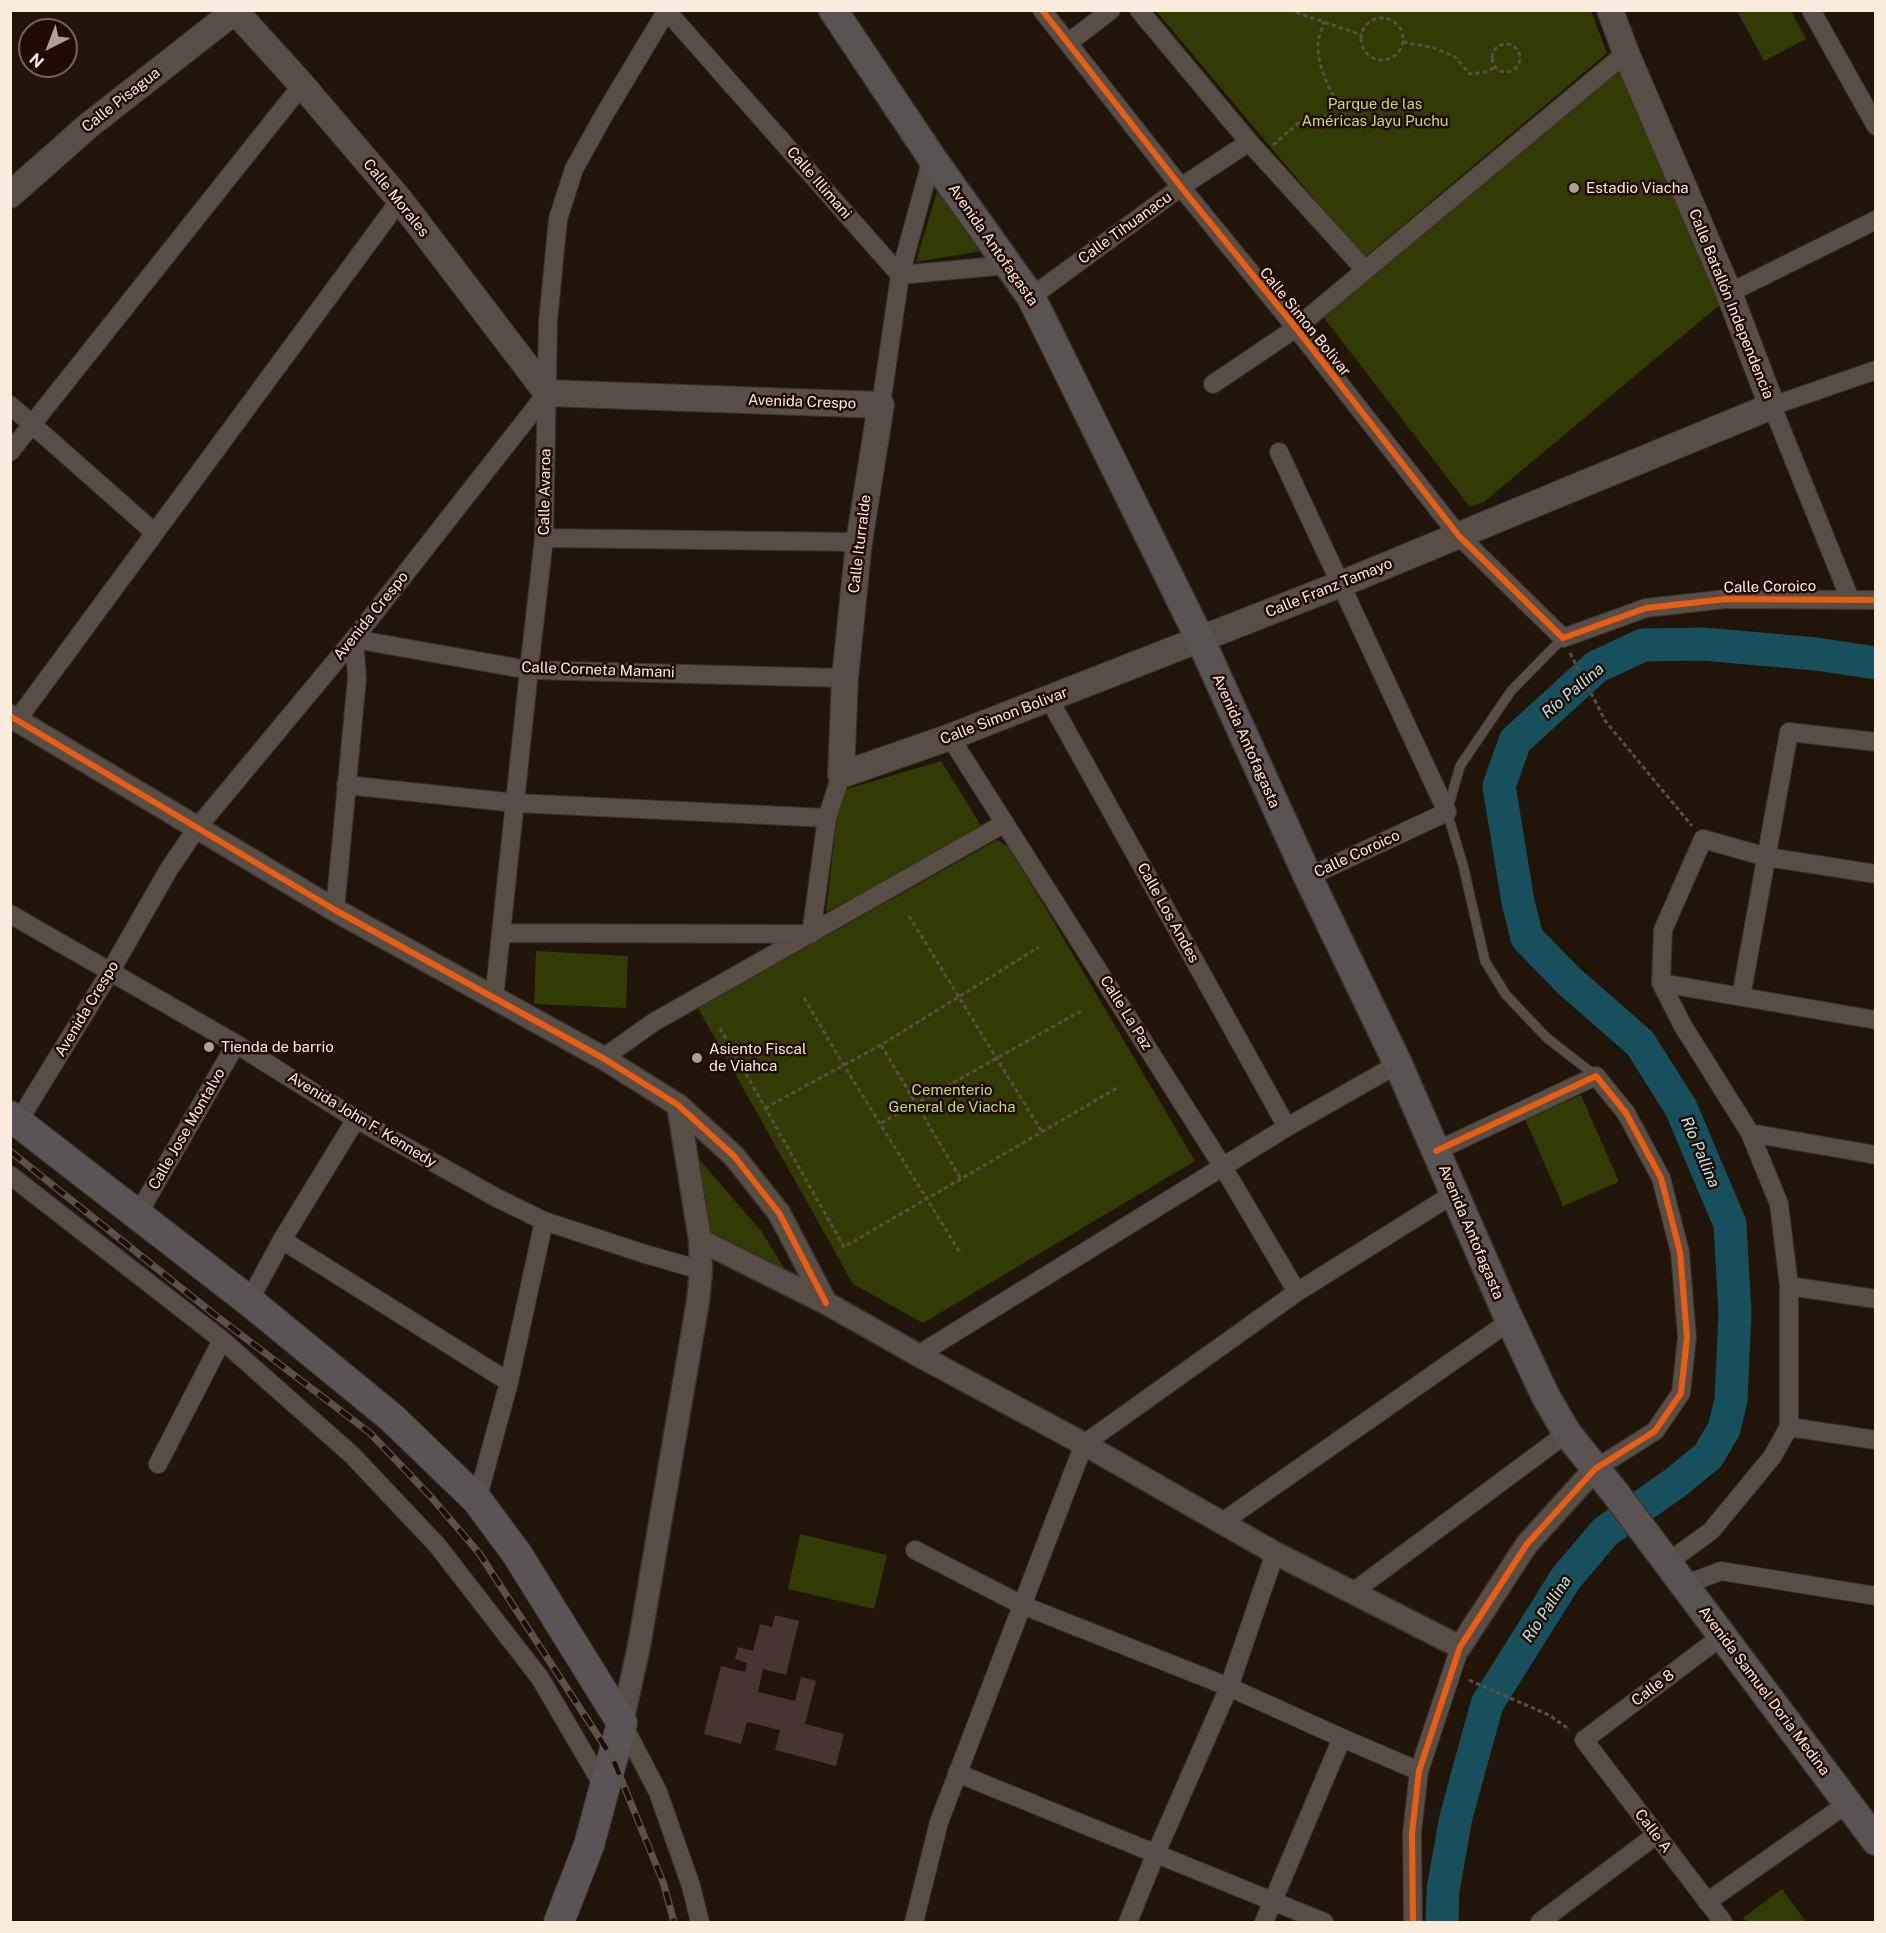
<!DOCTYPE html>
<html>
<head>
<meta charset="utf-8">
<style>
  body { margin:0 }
  #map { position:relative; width:1886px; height:1933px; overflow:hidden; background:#21150a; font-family:"Public Sans",sans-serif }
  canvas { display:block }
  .frame { position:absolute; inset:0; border:12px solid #fbebdd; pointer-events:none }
  .north { position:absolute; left:18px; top:18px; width:60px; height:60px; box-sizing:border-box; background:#210b00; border:2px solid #786558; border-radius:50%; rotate:222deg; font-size:16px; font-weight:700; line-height:24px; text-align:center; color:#fbebdd }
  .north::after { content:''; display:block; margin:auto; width:21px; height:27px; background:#afa093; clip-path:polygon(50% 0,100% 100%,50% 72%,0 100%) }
</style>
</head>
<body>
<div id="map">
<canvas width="1886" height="1933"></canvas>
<div class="frame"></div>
<div class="north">N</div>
</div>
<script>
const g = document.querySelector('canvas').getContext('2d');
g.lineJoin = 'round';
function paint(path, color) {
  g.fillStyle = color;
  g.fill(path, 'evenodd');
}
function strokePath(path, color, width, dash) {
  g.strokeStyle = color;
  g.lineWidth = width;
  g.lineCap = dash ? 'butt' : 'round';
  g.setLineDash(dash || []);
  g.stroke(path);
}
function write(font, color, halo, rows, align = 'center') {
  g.font = font + ' "Public Sans",sans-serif';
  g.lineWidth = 5;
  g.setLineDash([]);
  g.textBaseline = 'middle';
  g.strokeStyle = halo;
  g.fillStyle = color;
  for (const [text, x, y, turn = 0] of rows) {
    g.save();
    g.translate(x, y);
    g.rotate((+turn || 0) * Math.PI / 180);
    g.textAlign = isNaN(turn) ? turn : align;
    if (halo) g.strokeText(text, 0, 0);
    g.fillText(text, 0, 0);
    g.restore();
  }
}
paint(new Path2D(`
  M1156,11h435l16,42 -243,205z
  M1737,11h54l15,28 -42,22z
  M1624,69l98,234 -238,199 -14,5 -146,-189 11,-13 278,-233z
  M937,191l45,60 -66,11z
  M941,761l44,71 -159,80 14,-121z
  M997,840l13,8 185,313 -272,162 -70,-39 -155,-276z
  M536,951l92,5 -2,52 -92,-4z
  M1581,1095l38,87 -56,24 -38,-87z
  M691,1150l71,82 25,41 -85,-46z
  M800,1534l87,21 -13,54 -86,-20z
  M1782,1889l24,33h-59l-4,-4z`), '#313b03');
strokePath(new Path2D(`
  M1442,1922l1,-32 13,-73 31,-113 79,-126 39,-46 70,-49 33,-27 16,-27 7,-29 4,-87 -5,-89 -49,-116 -41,-65 -71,-62 -42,-43 -9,-36 -19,-116 16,-45 81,-74 47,-22 60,-1 113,10 60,9`), '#17505c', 33);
paint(new Path2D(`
  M775,1615l24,6 -13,54 -23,-6 -5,23 37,9 6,-24 15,4 -11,43 39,10 -8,32 -61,-16 5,-20 -33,-8 -6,22 -37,-10 17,-68 24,6 2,-9 -12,-4 3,-12 15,4 7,-27 12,3z`), '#48352f');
const service = new Path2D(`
  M1563,638l-52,53 -51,75 -13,46 16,53 22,96 21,34 41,43 49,38`);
const minor = new Path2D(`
  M666,10l234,265
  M1042,10l139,177 115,141 163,208 104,102 83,-30 80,-9 150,1
  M1139,10l110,132 116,128
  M1811,10l65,116
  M1068,43l43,-33
  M900,275l108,-10
  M1729,293l147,-73
  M1031,297l150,-110 68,-45
  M1213,384l83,-56 330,-275
  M10,405l145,128
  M881,405l19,-130 32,-117
  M10,452l292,-367
  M1279,452l168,360 -139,65
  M544,538l315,4
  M1850,599l-78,-193 104,-36
  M1049,699l238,428
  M17,720l383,-520
  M950,737l273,430 74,125
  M346,785l170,18 311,15
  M335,910l22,-232 -3,-39 175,31 316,8
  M10,914l226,130 120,75 141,79 47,23 101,33 56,16
  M501,933l309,1
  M811,934l16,-116 14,-43
  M1661,983l215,37
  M1741,997l48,-265 87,10
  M494,999l35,-329 15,-132 4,-216 10,-103 16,-50 30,-54 63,-105
  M603,1058l51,-36 351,-199
  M18,1122l92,-150 59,-103 28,-41 157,-189 193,-246
  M1750,1133l126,22
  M1436,1151l160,-75 30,37 35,65 19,74 7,85 -6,56 -26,38 -60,38
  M10,1175l212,165 130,115 85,90 103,133 65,111
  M138,1214l98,-170
  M282,1240l227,142
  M1789,1286l87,13
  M249,1301l33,-61 74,-121
  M918,1355l369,-228 111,-63
  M1789,1427l87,13
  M158,1464l64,-124
  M477,1500l32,-118 35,-161
  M1221,1523l289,-202
  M915,1550l107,55 207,82 113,51 77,33
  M1667,1563l44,-32 61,-74 17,-30v-141l-10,-82 -29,-71 -67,-107 -22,-43 2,-53 40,-91 64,18 109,17
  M1684,1585l37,-14 155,25
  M1353,1592l214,-159
  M1722,1636l-138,104 139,182
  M622,1723l36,69 33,94 9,36
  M957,1773l367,149
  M1707,1902l141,-99
  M914,1922l25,-100 145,-378 213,-152 158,-99
  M1128,1922l28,-69 73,-166 46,-134
  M1264,1922l78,-184
  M1413,1922l-1,-89 7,-62 41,-124
  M1540,1922l116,-87`);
const tertiary = new Path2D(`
  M10,716l325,194 268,148 75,47 56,51 45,57 47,90
  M700,1240l126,63 92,52 166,89 191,109 185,94 67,-103 68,-75
  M622,1723l17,-77 59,-345 3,-31 -1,-30 -22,-135`);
const secondary = new Path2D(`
  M235,11l67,74 98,115 147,193 334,12 -22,137 -14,136 -4,97 109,-38 391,-153 431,-178 -43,-113 -103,-240 -16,-43
  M10,195l78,-69 148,-116`);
const primary = new Path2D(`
  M833,10l99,148 99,139 169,342 108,238 90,187 108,248 40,85 21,36 49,61 260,347`);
const trunk = new Path2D(`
  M10,1116l239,185 143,117 85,82 40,54 105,169 -33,122 -30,77`);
strokePath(service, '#3a312a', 11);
strokePath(minor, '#3a312a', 20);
strokePath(tertiary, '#3a312a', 25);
strokePath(secondary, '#3a312a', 28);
strokePath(primary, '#3a312a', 31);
strokePath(trunk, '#3a312a', 32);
strokePath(new Path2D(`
  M1289,10l73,25
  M1361 39a21 21 0 1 1 42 0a21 21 0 1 1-42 0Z
  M1403,42l32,6 20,9 15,17 16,-2 9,-5
  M1492 58a14 14 0 1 1 28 0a14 14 0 1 1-28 0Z
  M1273,145l31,-27 41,-2c-13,-22 -27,-45 -27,-71 0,-7 4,-16 6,-23
  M1570,653l36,69 86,104
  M909,916l133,216
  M804,998l39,66 118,190
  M720,1028l124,219 273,-159
  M881,1045l80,134
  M765,1108l116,-63 158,-98
  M881,1123l200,-112
  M1469,1680l80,35 21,15`), '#594f47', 3, [4.5, 3]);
strokePath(service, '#584e46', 9);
strokePath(minor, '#584e46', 18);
strokePath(tertiary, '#584e46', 22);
strokePath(secondary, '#584e46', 26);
strokePath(primary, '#5a5353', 28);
strokePath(trunk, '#5b5456', 30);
const rail = new Path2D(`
  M10,1151l205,164 155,118 61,64 48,56 134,206 50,123 11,40`);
strokePath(rail, '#5c524b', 7);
strokePath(rail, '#210b00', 4.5, [14]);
strokePath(new Path2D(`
  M1042,10l139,177 115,141 163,208 104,102 83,-30 80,-9 150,1
  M10,716l325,194 268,148 75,47 56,51 45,57 47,90
  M1413,1922l-1,-89 7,-62 41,-124 67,-103 68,-75 60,-38 26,-38 6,-56 -7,-85 -19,-74 -35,-65 -30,-37 -160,75`), '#e95d12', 6);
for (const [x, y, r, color] of [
  [1574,188,6,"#afa093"],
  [209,1047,6,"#afa093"],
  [697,1058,6,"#afa093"]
]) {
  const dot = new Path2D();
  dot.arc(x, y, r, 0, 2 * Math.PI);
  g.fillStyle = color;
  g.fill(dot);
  strokePath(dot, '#210b00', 2);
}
write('15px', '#fbebdd', '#210b00', [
  ["Calle Pisagua",121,100,-38],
  ["Calle Illimani",819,183,49],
  ["Calle Morales",396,198,51],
  ["Calle Tihuanacu",1125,228,-36],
  ["Avenida Antofagasta",993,245,55],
  ["Calle Batallón Independencia",1731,304,68],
  ["Calle Simon Bolivar",1305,322,51],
  ["Avenida Crespo",802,402,2],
  ["Calle Avaroa",545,492,-89],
  ["Calle Iturralde",860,544,-83],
  ["Calle Coroico",1770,587,-1],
  ["Calle Franz Tamayo",1329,588,-22],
  ["Avenida Crespo",371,616,-51],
  ["Calle Corneta Mamani",598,670,2],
  ["Calle Simon Bolivar",1004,716,-21],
  ["Avenida Antofagasta",1246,741,66],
  ["Calle Coroico",1357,854,-25],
  ["Calle Los Andes",1168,913,61],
  ["Avenida Crespo",87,1009,-59],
  ["Calle La Paz",1126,1013,58],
  ["Avenida John F. Kennedy",362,1120,31],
  ["Calle Jose Montalvo",187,1129,-60],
  ["Avenida Antofagasta",1471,1232,67],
  ["Calle 8",1653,1688,-37],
  ["Avenida Samuel Doria Medina",1764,1691,53],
  ["Calle A",1653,1831,53]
]);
write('15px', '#c1de70', '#210b00', [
  ["Parque de las",1375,104],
  ["Américas Jayu Puchu",1375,121],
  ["Cementerio",952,1090],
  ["General de Viacha",952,1107]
]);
write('15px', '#fbebdd', '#210b00', [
  ["Estadio Viacha",1586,188],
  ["Tienda de barrio",221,1047],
  ["Asiento Fiscal",709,1049],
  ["de Viahca",709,1066]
], 'left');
write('italic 16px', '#b4e8f5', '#210b00', [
  ["Río Pallina",1573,691,-40],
  ["Río Pallina",1700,1152,67],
  ["Río Pallina",1547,1609,-57]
]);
</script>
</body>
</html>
